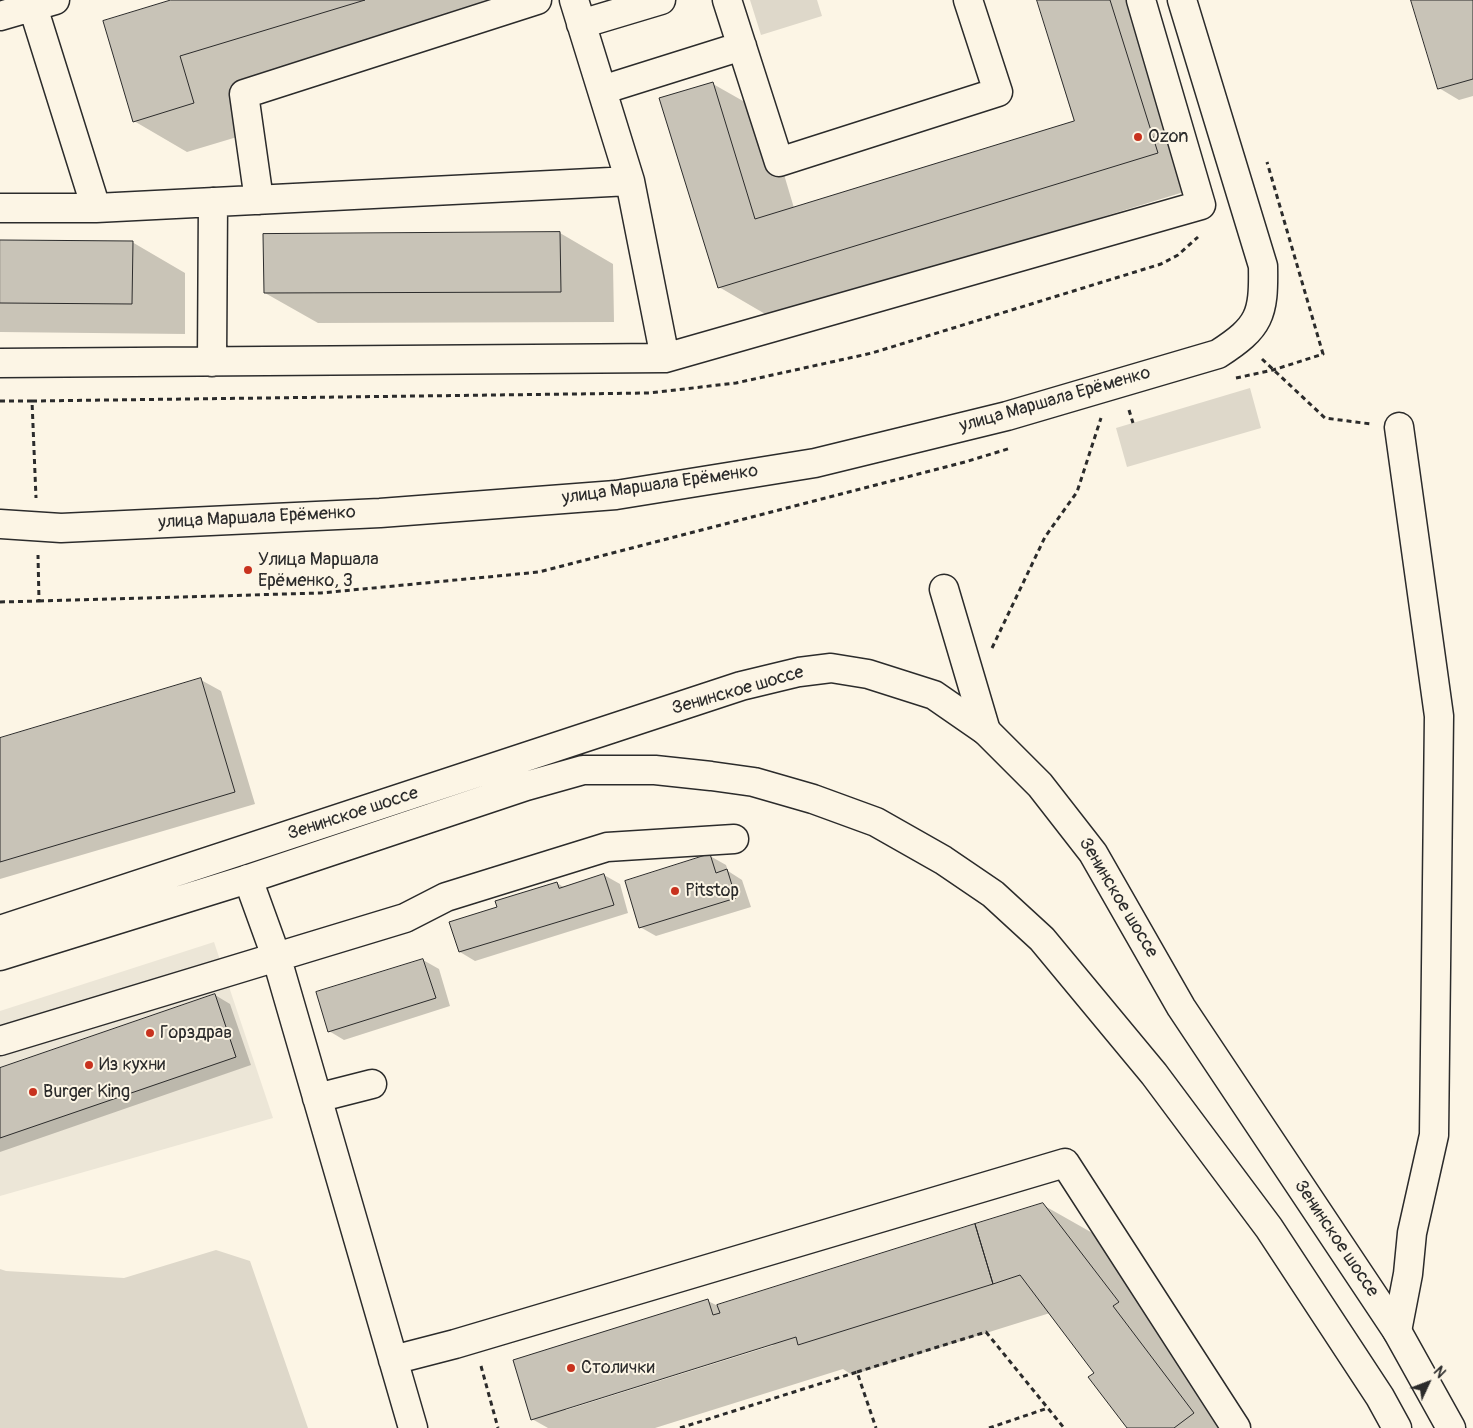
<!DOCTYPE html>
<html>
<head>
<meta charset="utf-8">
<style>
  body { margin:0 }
  #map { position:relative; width:1473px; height:1428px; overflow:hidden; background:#fcf5e5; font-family:Pangolin,sans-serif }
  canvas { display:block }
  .north { position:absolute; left:1403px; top:1358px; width:50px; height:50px; -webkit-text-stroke:4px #fcf5e5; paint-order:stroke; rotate:47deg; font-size:14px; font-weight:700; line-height:20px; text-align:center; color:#2b2b2b }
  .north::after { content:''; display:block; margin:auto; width:18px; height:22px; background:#2b2b2b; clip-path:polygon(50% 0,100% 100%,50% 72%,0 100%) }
</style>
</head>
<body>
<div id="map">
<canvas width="1473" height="1428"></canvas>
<div class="north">N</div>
</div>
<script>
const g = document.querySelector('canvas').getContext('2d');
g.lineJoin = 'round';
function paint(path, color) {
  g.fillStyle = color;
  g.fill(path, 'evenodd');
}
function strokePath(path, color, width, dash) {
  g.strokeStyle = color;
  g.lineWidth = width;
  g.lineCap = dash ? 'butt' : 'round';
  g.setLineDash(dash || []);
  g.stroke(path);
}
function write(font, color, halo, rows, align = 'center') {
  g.font = font + ' Pangolin,sans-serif';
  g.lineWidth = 4;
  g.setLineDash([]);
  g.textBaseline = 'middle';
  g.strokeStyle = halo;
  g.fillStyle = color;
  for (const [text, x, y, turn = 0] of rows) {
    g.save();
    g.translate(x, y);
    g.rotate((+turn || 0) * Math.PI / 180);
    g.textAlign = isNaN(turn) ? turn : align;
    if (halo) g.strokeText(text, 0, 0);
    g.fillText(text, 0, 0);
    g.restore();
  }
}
paint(new Path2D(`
  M214,942l59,176 -273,78v-185z`), '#ece6d7');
paint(new Path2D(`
  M750,0h67l5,16 -61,19z
  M1250,388l11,40 -134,39 -11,-39z
  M216,1250l34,11 58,167h-308v-159l6,2 118,7z`), '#ded8ca');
paint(new Path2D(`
  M175,0h344l-287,86 15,48 -60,18 -53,-31z
  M1039,0h114l57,184 -438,134 -53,-31 -6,-203 53,30 28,94 282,-87z
  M1412,0h61v96l-14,4 -20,-12z
  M560,233l53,31 1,58 -296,1 -53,-30z
  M0,241l132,1 53,31v61l-185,-2z
  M201,680l20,11 34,113 -255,75v-140z
  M710,856l16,9 2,6 14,9 9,27 -95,29 -16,-9z
  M604,875l16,9 8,29 -153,48 -15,-9 39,-44 58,-25 8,5z
  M423,960l16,9 11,37 -106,34 -15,-9z
  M215,995l15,9 21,61 -251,87v-83z
  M1043,1205l53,30 138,193h-105l-33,-55 -46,-60 -198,62 -9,-6 -188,59h-107l-16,-9 176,-118 10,5zM767,1345h7l-208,65 -1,-2z`), '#0003');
const building = new Path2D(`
  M171,0h194l-185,56 14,47 -61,19 -30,-101z
  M1037,0h73l48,153 -440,135 -59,-190 54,-16 42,137 319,-98z
  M1411,0h62v79l-35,10z
  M560,232l1,60 -297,1 -1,-59z
  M0,240l133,1 -1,63 -132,-1z
  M201,678l34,114 -235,70v-124z
  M710,854l6,19 11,-4 9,29 -97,30 -14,-47z
  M604,874l10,31 -155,47 -10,-30 48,-15 -2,-6 62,-19 2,6z
  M423,959l13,39 -108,34 -12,-40z
  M215,994l21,63 -236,81v-70z
  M1043,1203l76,99 -6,4 81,107 -20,15h-47l-39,-51 6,-4 -74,-98 -27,9 -18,-60z
  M975,1224l18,60 -195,61 -2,-8 -265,83 -18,-60 195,-61 5,16 7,-2 -3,-8z`);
paint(building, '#c8c3b7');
strokePath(building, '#2b2b2b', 1);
const minor = new Path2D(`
  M574,0l56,181 35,177
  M727,0l52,162 219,-70 -30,-92
  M33,7l63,201
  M0,16l55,-16
  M581,24l80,-24
  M602,90l140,-44
  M259,200l-15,-106 293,-94
  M0,208h96l534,-27
  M212,362l1,-160
  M0,363l665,-5 536,-153 -60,-205
  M0,524l61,4 319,-15 236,-18 199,-32 192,-47 211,-62c42,-27 46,-39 45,-88l-81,-266
  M944,589l42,142
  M248,879l29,80 136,469
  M0,1041l405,-123 41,-21 161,-50 127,-8
  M317,1098l55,-14
  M1397,1331l11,-57 4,-41 22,-98 5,-419 -40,-289
  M393,1360l62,-16 610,-181 171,265`);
const major = new Path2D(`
  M0,930l741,-244 58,-14 32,-4 37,6 66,21 52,36 54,54 53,68 88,154 216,324 54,97
  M0,956l248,-77 278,-93 57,-16h72l56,6 43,6 59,17 63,23 67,38 50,34 49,45 112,135 115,154 111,169 17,31`);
strokePath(minor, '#2b2b2b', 31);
strokePath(major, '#2b2b2b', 31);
strokePath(new Path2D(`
  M1262,359l63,59 46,6
  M1236,378l37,-8 50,-16 -56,-192
  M0,401h32l4,97
  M32,401l617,-8 87,-10 136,-30 289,-89 17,-9 20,-18
  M1129,410l4,13
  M39,601l282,-8 218,-21 426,-110 46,-14
  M0,602l39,-1 -1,-46
  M992,648l53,-111 32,-45 24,-74
  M481,1366l17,62
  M857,1372l129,-40 78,96
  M680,1428l177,-56 19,56
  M989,1428l59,-20`), '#2b2b2b', 3, [5, 4]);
strokePath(minor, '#fcf5e5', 28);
strokePath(major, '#fcf5e5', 28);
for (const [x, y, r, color] of [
  [1138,137,5,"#c8321e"],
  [248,570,5,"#c8321e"],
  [675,891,5,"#c8321e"],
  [150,1033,5,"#c8321e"],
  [89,1065,5,"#c8321e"],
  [33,1092,5,"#c8321e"],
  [571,1368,5,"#c8321e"]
]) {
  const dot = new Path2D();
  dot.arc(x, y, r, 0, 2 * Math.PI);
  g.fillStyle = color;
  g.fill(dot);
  strokePath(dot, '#fcf5e5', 2);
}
write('18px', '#2b2b2b', '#fcf5e5', [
  ["Ozon",1148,137],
  ["Улица Маршала",258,560],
  ["Ерёменко, 3",258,581],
  ["Pitstop",685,891],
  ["Горздрав",160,1033],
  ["Из кухни",99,1065],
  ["Burger King",43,1092],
  ["Столички",581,1368]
], 'left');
write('18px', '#2b2b2b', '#fcf5e5', [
  ["улица Маршала Ерёменко",1055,400,-16],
  ["улица Маршала Ерёменко",660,485,-8],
  ["улица Маршала Ерёменко",257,518,-3],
  ["Зенинское шоссе",738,691,-16],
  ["Зенинское шоссе",353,814,-18],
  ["Зенинское шоссе",1118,898,59],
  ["Зенинское шоссе",1336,1239,56]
]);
</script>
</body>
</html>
